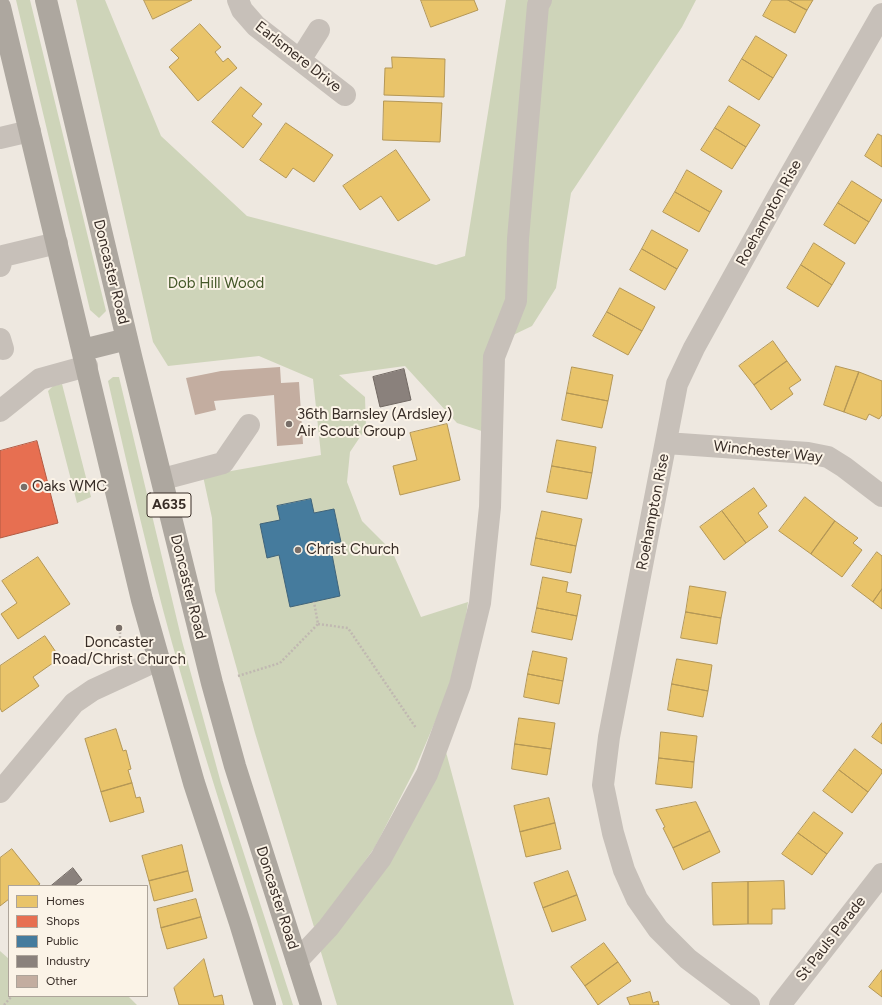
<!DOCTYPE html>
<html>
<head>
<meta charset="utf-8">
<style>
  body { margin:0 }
  #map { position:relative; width:882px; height:1005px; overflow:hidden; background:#eee8e0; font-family:Figtree,sans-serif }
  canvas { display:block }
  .legend { position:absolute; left:8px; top:885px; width:140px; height:112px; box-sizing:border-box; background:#fbf3e7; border:1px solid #ada49a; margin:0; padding:5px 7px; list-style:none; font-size:12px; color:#382d27 }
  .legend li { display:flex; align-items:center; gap:8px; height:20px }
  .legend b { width:20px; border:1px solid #ada49a }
</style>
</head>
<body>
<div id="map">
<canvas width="882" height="1005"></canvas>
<ul class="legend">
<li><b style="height:11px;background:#e9c46a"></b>Homes</li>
<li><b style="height:11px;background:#e76f51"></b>Shops</li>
<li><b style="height:11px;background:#457b9d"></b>Public</li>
<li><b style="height:11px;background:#8a817c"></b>Industry</li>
<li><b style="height:11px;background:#c3ada0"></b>Other</li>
</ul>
</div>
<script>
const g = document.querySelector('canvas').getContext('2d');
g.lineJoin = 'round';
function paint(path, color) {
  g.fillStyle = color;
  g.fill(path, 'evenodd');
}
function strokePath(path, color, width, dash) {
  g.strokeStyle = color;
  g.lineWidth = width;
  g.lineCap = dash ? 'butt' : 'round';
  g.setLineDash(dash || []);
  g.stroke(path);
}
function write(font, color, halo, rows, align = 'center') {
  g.font = font + ' Figtree,sans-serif';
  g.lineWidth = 4;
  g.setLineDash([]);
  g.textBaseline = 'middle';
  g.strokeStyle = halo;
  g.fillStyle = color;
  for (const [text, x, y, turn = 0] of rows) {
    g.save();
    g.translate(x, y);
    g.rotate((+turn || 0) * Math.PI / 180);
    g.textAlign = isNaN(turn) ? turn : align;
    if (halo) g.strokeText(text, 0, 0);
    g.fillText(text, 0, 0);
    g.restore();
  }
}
paint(new Path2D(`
  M16,0h14l76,311 -7,7 -9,-8z
  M76,0h29l56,136 86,80 189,49 29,-9 41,-256h190l-14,27 -111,166 -15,95 -24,38 -23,11 -9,21v79l-43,-14 -52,-57 -66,9 26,22 1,31 -16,24 -3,30 15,39 30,30 29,66 47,-15 -3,21 -18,71 -33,77 -39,76 -54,76 -7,4 -59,-194 -40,-142 -3,-73 -9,-42 118,-21 -8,-76 -54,-23 -91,10 -15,-24z
  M113,377h6l63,264 39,142 72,222h-10c-37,-121 -77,-240 -111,-362 -24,-87 -44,-175 -64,-262z
  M62,384l29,113 -14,6 -29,-112 5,-5z
  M446,752l68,253h-177l-17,-56z
  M0,951l9,8v37h119l9,9h-137z`), '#ced4b9');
const homes = new Path2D(`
  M144,0h48l-39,19z
  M421,0h53l4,10 -47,17z
  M772,0h16l19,10 -12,23 -32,-17z
  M788,0h25l-6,10z
  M200,24l21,23 -6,5 8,10 5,-4 9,10 -39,33 -29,-34 10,-9 -8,-8z
  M756,36l31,19 -14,23 -31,-19z
  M392,57l53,2 -1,38 -60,-2 1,-27h7z
  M742,59l31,19 -14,22 -30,-19z
  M241,87l21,17 -10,12 10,8 -19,24 -31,-26z
  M384,101l58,2 -2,39 -57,-2z
  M729,106l31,19 -14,22 -31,-19z
  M286,123l47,32 -19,27 -21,-14 -7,10 -26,-18z
  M715,128l31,19 -14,22 -31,-19z
  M878,134l4,2v31l-17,-11z
  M396,150l34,50 -32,21 -17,-25 -21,14 -17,-24z
  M687,170l35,21 -12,21 -35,-20z
  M852,181l30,19 -13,22 -31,-19z
  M675,192l35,20 -11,20 -36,-20z
  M838,203l31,19 -14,22 -31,-19z
  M652,230l36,20 -11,19 -35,-20z
  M814,243l31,20 -13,22 -31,-20z
  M642,249l35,20 -12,21 -35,-20z
  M801,265l31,20 -14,22 -31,-19z
  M620,288l35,19 -13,24 -35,-19z
  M607,312l35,19 -14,24 -35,-19z
  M773,341l14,20 -33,24 -15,-19z
  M787,361l14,19 -12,8 4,6 -22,16 -17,-25z
  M836,366l23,6 -15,40 -20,-7z
  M572,367l41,8 -5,26 -41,-8z
  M859,372l23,9v34l-3,4 -10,-5 -3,6 -22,-8z
  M567,393l41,8 -6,27 -40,-8z
  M447,424l13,56 -60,15 -7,-29 24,-6 -7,-27z
  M557,440l39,7 -4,26 -40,-7z
  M552,466l40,7 -5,26 -40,-7z
  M754,488l13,18 -9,7 10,14 -22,16 -24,-32z
  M805,497l30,24 -24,33 -32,-23z
  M542,511l40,8 -6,27 -40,-8z
  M722,511l24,32 -22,17 -24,-33z
  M835,521l23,17 -5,5 9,7 -20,27 -31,-23z
  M536,538l40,8 -5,27 -40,-8z
  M877,552l5,4v33l-9,13 -21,-16z
  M38,557l32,47 -52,35 -17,-25 16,-11 -15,-22z
  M543,577l25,5 -2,10 15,3 -4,21 -40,-8z
  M690,586l36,6 -5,26 -35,-6z
  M882,589v20l-9,-7z
  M537,608l40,8 -5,24 -40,-8z
  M686,612l35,6 -4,26 -36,-6z
  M45,636l15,22 -27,19 6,9 -37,26 -2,-4v-42z
  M533,651l34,7 -4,23 -35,-7z
  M677,659l35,6 -4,26 -36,-7z
  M528,674l35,7 -4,23 -35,-7z
  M672,684l36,7 -5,26 -35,-7z
  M519,718l36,5 -4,26 -36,-5z
  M882,723v21l-10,-7z
  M116,729l7,22 3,-1 5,19 -3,1 4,13 -31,9 -16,-53z
  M661,732l36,4 -3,26 -35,-4z
  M515,744l36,5 -4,26 -35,-6z
  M855,749l27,21v3l-14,19 -29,-22z
  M659,758l35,4 -2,26 -36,-4z
  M839,770l29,22 -16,21 -29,-22z
  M132,783l4,15 4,-1 4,15 -34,10 -9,-30z
  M549,798l6,25 -35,9 -6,-26z
  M696,802l14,29 -37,17 -10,-20 2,-1 -9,-17z
  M814,812l29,21 -16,21 -29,-21z
  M555,823l6,26 -35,8 -6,-25z
  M710,831l10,21 -37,18 -10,-22z
  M798,833l29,21 -15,21 -30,-21z
  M182,845l6,26 -39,10 -7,-25z
  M12,849l28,35 -3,2h-28v13l-9,7v-48z
  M188,871l5,20 -39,10 -5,-20z
  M568,871l9,24 -34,13 -9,-25z
  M784,881l1,28h-13v15h-24v-42z
  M748,882v42l-35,1 -1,-42z
  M577,895l9,25 -34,12 -9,-24z
  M196,899l5,18 -40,11 -4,-19z
  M201,917l6,21 -40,11 -6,-21z
  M604,943l14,19 -33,24 -14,-19z
  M204,959l10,38 8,-2 2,10h-45l-5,-17z
  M618,962l13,19 -33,24 -13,-19z
  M882,970v27l-13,-10z
  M650,992l3,11 5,-2 1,4h-29l-3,-7z`);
paint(homes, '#e9c46a');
strokePath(homes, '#b49756', 1);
const shops = new Path2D(`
  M37,441l21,82 -58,15v-87z`);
paint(shops, '#e76f51');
strokePath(shops, '#b25b44', 1);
const public = new Path2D(`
  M311,499l3,14 20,-4 7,33 -11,2 10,52 -50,11 -11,-52 -12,3 -7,-34 20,-4 -3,-14z`);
paint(public, '#457b9d');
strokePath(public, '#41647a', 1);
const industry = new Path2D(`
  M404,369l7,31 -31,7 -7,-30z
  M73,868l9,12 -8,6h-23z`);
paint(industry, '#8a817c');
strokePath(industry, '#716862', 1);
paint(new Path2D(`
  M280,367l1,16 18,-1 4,62 -26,2 -3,-51 -60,6 2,9 -21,5 -9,-37 35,-7z`), '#c3ada0');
strokePath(new Path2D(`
  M120,624v16l1,7
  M318,624l30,4 68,100
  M238,676l42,-13 38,-39 -4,-22
  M4,1005l8,-9`), '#c0b8b1', 2.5, [2, 2]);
strokePath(new Path2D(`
  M238,0l4,10 14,16 89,69
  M300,60l19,-30
  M0,138l30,-7
  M0,266l3,-10 54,-13
  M0,339l3,10
  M0,411l40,-32 47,-13
  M666,443l142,10 20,4 16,10 38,29
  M163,479l60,-16 26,-38
  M0,792l74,-89 19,-13 65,-30
  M297,961l31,-33 53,-70 46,-84 33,-89 20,-82 10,-96 4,-150 22,-56 2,-62 20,-234 3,-5
  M749,1005l-61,-46 -30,-30 -21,-30 -13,-29 -11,-37 -10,-48 6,-48 68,-353 17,-36 83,-150 105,-184
  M780,1005l102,-131`), '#c7c0b9', 22);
strokePath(new Path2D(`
  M46,0l86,360 80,323 23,83 76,239
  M0,7l142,593 52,183 46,140 25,82
  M83,350l44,-11`), '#ada79f', 22);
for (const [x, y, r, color] of [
  [289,424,4,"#786e68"],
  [24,487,4,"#786e68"],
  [298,550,4,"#786e68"],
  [119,628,4,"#786e68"]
]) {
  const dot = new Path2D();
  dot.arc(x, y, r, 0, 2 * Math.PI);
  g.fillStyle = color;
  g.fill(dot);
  strokePath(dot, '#fbf3e7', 1.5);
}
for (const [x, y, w] of [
  [169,505,44]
]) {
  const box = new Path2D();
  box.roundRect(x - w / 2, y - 12, w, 24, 3);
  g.fillStyle = '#fbf3e7';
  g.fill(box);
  strokePath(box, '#382d27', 1);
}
write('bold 14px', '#382d27', null, [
  ["A635",169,505]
]);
write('15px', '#382d27', '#fbf3e7', [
  ["Earlsmere Drive",298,57,38],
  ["Roehampton Rise",769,213,-61],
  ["Doncaster Road",111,272,76],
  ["Winchester Way",768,452,6],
  ["Roehampton Rise",653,512,-79],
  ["Doncaster Road",188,587,76],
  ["Doncaster Road",277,898,72],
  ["St Pauls Parade",831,939,-52]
]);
write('15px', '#445829', '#fbf3e7', [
  ["Dob Hill Wood",216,284]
]);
write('15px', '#382d27', '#fbf3e7', [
  ["36th Barnsley (Ardsley)",297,415],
  ["Air Scout Group",297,432],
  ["Oaks WMC",32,487],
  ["Christ Church",306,550],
  ["Doncaster",119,643,"center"],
  ["Road/Christ Church",119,660,"center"]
], 'left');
</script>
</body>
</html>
